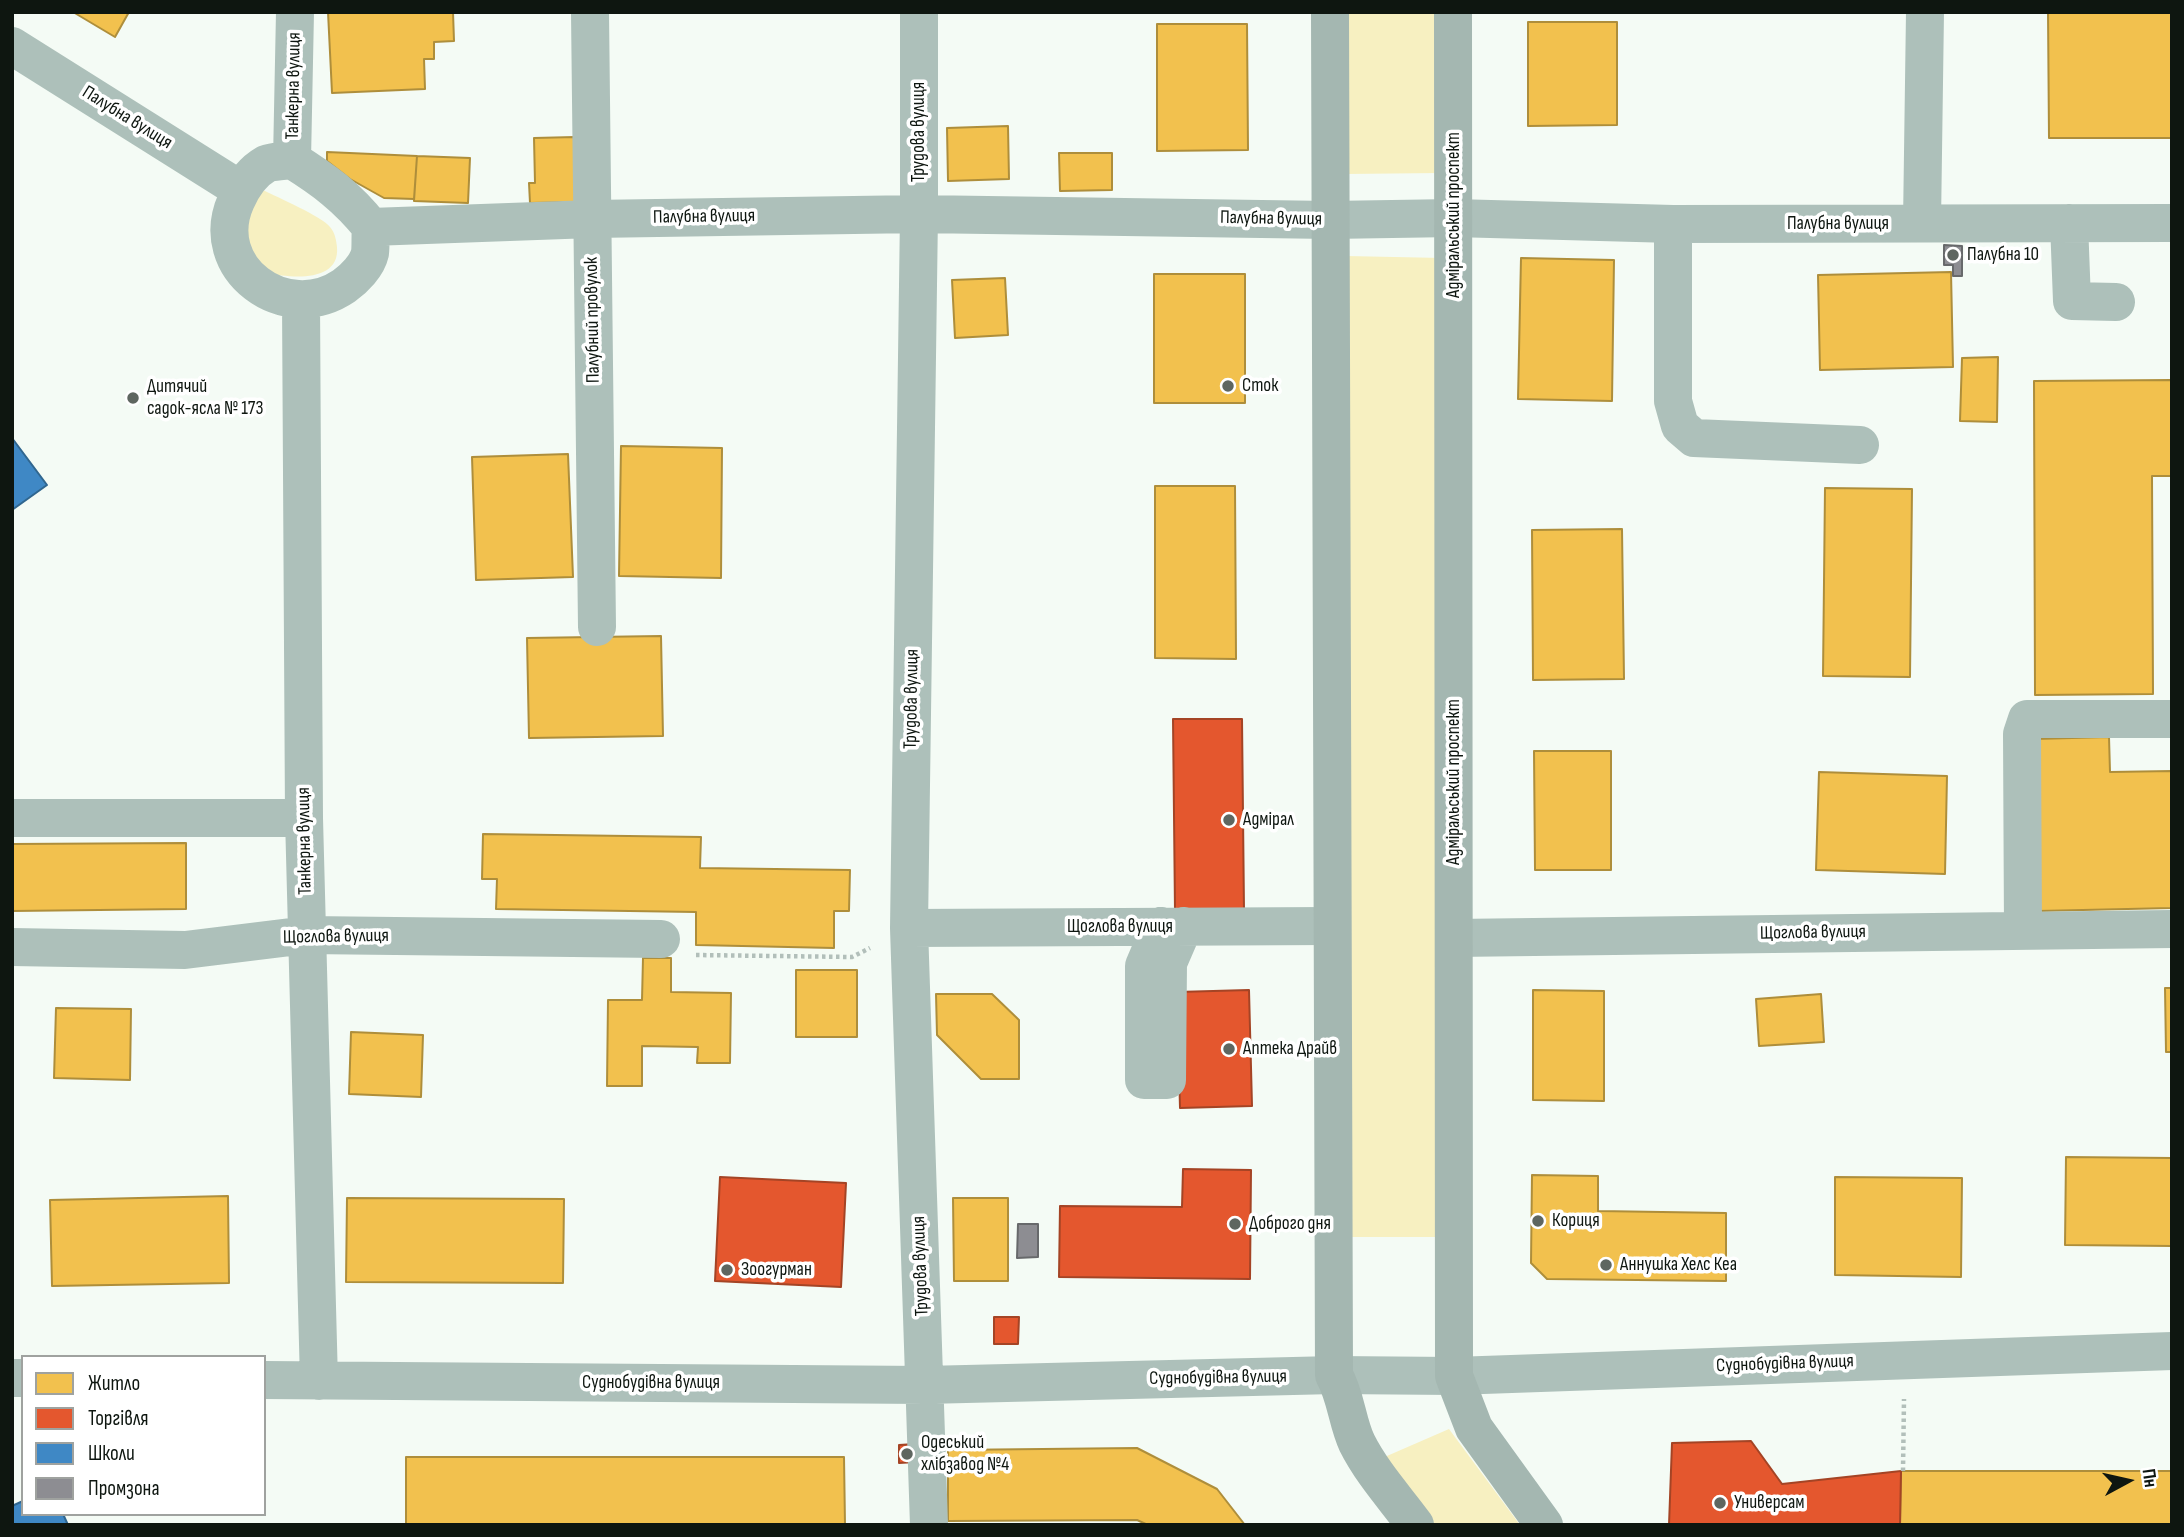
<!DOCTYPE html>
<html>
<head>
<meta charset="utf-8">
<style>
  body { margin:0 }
  #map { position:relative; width:2184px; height:1537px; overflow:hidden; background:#f4fbf5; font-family:"Sofia Sans Condensed",sans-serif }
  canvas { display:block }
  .frame { position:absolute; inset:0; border:14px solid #0e1610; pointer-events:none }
  .legend { position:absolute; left:21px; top:1355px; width:245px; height:161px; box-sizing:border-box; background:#fff; border:2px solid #9fa29f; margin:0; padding:9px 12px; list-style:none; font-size:21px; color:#0e1610 }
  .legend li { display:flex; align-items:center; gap:14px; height:35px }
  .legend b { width:35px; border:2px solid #9fa29f }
  .north { position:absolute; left:2093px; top:1446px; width:70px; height:70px; -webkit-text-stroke:5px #fff; paint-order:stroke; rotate:82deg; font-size:19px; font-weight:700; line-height:28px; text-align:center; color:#0e1610 }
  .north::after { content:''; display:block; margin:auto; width:24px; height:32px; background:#0e1610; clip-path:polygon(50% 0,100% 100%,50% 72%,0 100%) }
</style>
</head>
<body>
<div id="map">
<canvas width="2184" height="1537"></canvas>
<div class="frame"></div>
<ul class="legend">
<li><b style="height:19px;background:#f2c14e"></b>Житло</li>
<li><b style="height:19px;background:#e4572e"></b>Торгівля</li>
<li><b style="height:19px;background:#3f88c5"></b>Школи</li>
<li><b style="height:19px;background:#8d8d92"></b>Промзона</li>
</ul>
<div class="north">Пн</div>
</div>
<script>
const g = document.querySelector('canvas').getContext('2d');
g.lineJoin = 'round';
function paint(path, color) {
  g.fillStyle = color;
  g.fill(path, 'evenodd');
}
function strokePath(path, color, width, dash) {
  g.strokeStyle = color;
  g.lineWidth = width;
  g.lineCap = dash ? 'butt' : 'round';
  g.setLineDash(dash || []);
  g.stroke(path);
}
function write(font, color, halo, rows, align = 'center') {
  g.font = font + ' "Sofia Sans Condensed",sans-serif';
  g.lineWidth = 7;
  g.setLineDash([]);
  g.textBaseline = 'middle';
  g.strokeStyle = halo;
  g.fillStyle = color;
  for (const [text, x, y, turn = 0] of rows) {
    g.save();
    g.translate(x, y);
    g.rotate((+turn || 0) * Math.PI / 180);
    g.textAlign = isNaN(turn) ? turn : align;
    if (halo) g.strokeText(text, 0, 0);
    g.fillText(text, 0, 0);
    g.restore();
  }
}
paint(new Path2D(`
  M1344,12h96l1,161 -96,1z
  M263,190c14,7 60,27 67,37 5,6 6,12 7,20 3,36 -46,31 -70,26l-23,-33 6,-38z
  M1346,256l97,2v979h-94z
  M1449,1429l71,96h-91l-49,-66z`), '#f7f0c1');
const homes = new Path2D(`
  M73,12h56l-14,25z
  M328,12h125l1,29 -20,1v17h-10l1,30 -93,4z
  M2048,12h124v126h-123z
  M1528,22h89v103l-89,1z
  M1157,24h90l1,126 -91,1z
  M1008,126l1,53 -61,2 -1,-53z
  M575,137l2,65 -47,1 -1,-20h6l-1,-45z
  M327,152l90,4 -3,43 -30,-1 -34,-19 -23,-18z
  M1059,153h53v37l-52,1z
  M417,156l53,2 -2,45 -54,-2z
  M1521,258l93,2 -2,141 -94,-2z
  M1951,272l2,95 -133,3 -2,-95z
  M1154,274h91v129h-91z
  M1005,278l3,57 -53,3 -3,-58z
  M1998,357l-1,65 -37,-1 2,-63z
  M2172,380v96h-20l1,218 -118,1 -1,-314z
  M621,446l101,2 -1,130 -102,-2z
  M568,454l5,123 -97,3 -4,-123z
  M1155,486h80l1,173 -81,-1z
  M1825,488l87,1 -2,188 -87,-1z
  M1622,529l2,150 -91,1 -1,-150z
  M661,636l2,100 -134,2 -2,-100z
  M2109,737l1,35 62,-1v137l-134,3 -3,-172z
  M1534,751h77v119h-76z
  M1819,772l128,4 -2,98 -129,-4z
  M483,834l218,3 -1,31 150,2 -1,41h-15v37l-138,-3v-33l-200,-3 1,-30h-15z
  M186,843v66l-174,2v-67z
  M643,958h28v34l60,1 -1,70h-33l1,-16 -56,-1v40h-35l1,-86h34z
  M796,970h61v67h-61z
  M2165,988h7v64h-6z
  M1533,990l71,1v110l-71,-1z
  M936,994h56l27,26v59h-38l-44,-44z
  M1821,994l3,48 -65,4 -3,-47z
  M56,1008l75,1 -1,71 -76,-2z
  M351,1032l72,3 -2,62 -72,-3z
  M2066,1157l106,1v88l-107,-1z
  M1532,1175l66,1v35l128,2v68l-179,-2 -16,-16z
  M1835,1177l127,1 -1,99 -126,-2z
  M228,1196l1,87 -177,3 -2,-86z
  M347,1198l217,1 -1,84 -217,-1z
  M953,1198h55v83h-54z
  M1137,1448l80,41 28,36h-97l-11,-5 -189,1v-71z
  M406,1457h438l1,68h-439z
  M1901,1471h271v54h-272z`);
paint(homes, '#f2c14e');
strokePath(homes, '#ae8e3b', 2);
const shops = new Path2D(`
  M1173,719h69l2,192h-69z
  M1249,990l3,116 -72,2 -3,-116z
  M1183,1169l68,1 -1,109 -191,-2 1,-71 122,1z
  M720,1177l126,6 -5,104 -126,-6z
  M994,1317h25l-1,27h-24z
  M1751,1441l31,43 119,-13 -1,54h-231l3,-82z
  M915,1444l1,18 -17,1v-18z`);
paint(shops, '#e4572e');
strokePath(shops, '#a44425', 2);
const schools = new Path2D(`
  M12,438l35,47 -35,25z
  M23,1501v13h40l5,11h-56v-19z`);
paint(schools, '#3f88c5');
strokePath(schools, '#30668f', 2);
const industry = new Path2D(`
  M1944,245l18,1v30h-9v-11h-9z
  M1018,1224h20v33l-21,1z`);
paint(industry, '#8d8d92');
strokePath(industry, '#67696b', 2);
strokePath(new Path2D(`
  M696,955l156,2 18,-9
  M1903,1471l1,-72`), '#b2bfba', 4.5, [3.5, 3.5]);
strokePath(new Path2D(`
  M590,12l7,615
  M919,12v202l-10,714 20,597
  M12,46l229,144
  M292,160c32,20 55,37 79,67 -1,8 0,18 -1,26 -3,13 -16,26 -26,33 -59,40 -138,-18 -108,-85 6,-14 16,-29 30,-37 7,-3 19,-3 26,-4z
  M292,160l3,-148
  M1922,223l3,-211
  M2069,223l3,78 44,1
  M1673,224v177l7,25 14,12 166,7
  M371,227l221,-8 327,-5 411,6 124,-2 219,6 499,-1
  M301,301l3,517 15,563
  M12,818h292
  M1161,926l-17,40v114h23l1,-117 16,-37
  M909,928l422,-2
  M2023,930l-1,-196 5,-15h145
  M1454,938l718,-9
  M12,947l173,3 122,-15 354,4
  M12,1378h11
  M264,1380l661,5 409,-10 120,1 718,-25`), '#adc0ba', 38);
strokePath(new Path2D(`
  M1330,12l4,1363c12,21 13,47 23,68 15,30 39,56 58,82
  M1453,12l1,1364 20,52 70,97`), '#a4b7b1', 38);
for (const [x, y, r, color] of [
  [1953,255,7,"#5e6660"],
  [1228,386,7,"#5e6660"],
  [133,398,7,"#5e6660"],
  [1229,820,7,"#5e6660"],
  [1229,1049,7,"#5e6660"],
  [1538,1221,7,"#5e6660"],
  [1235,1224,7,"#5e6660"],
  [1606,1265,7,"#5e6660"],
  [727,1270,7,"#5e6660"],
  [907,1454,7,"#5e6660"],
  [1720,1503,7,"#5e6660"]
]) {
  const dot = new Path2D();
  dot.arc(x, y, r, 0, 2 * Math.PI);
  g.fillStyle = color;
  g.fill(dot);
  strokePath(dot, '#fff', 2.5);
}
write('19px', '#0e1610', '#fff', [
  ["Танкерна вулиця",294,86,-89],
  ["Палубна вулиця",127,118,32],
  ["Трудова вулиця",919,132,-90],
  ["Адміральський проспект",1454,215,-90],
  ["Палубна вулиця",704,217,-1],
  ["Палубна вулиця",1271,219,1],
  ["Палубна вулиця",1838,224],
  ["Палубний провулок",593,320,-91],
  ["Трудова вулиця",912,699,-89],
  ["Адміральський проспект",1454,782,-90],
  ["Танкерна вулиця",305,841,-91],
  ["Щоглова вулиця",1120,927],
  ["Щоглова вулиця",1813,933,-1],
  ["Щоглова вулиця",336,937,-1],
  ["Трудова вулиця",921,1266,-92],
  ["Суднобудівна вулиця",1785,1364,-2],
  ["Суднобудівна вулиця",1218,1378,-1],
  ["Суднобудівна вулиця",651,1383]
]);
write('19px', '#0e1610', '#fff', [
  ["Палубна 10",1967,255],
  ["Сток",1242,386],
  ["Дитячий",147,387],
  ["садок-ясла № 173",147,409],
  ["Адмірал",1243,820],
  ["Аптека Драйв",1243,1049],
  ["Кориця",1552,1221],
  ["Доброго дня",1249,1224],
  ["Аннушка Хелс Кеа",1620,1265],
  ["Зоогурман",741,1270],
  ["Одеський",921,1443],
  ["хлібзавод №4",921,1465],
  ["Универсам",1734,1503]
], 'left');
</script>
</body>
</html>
